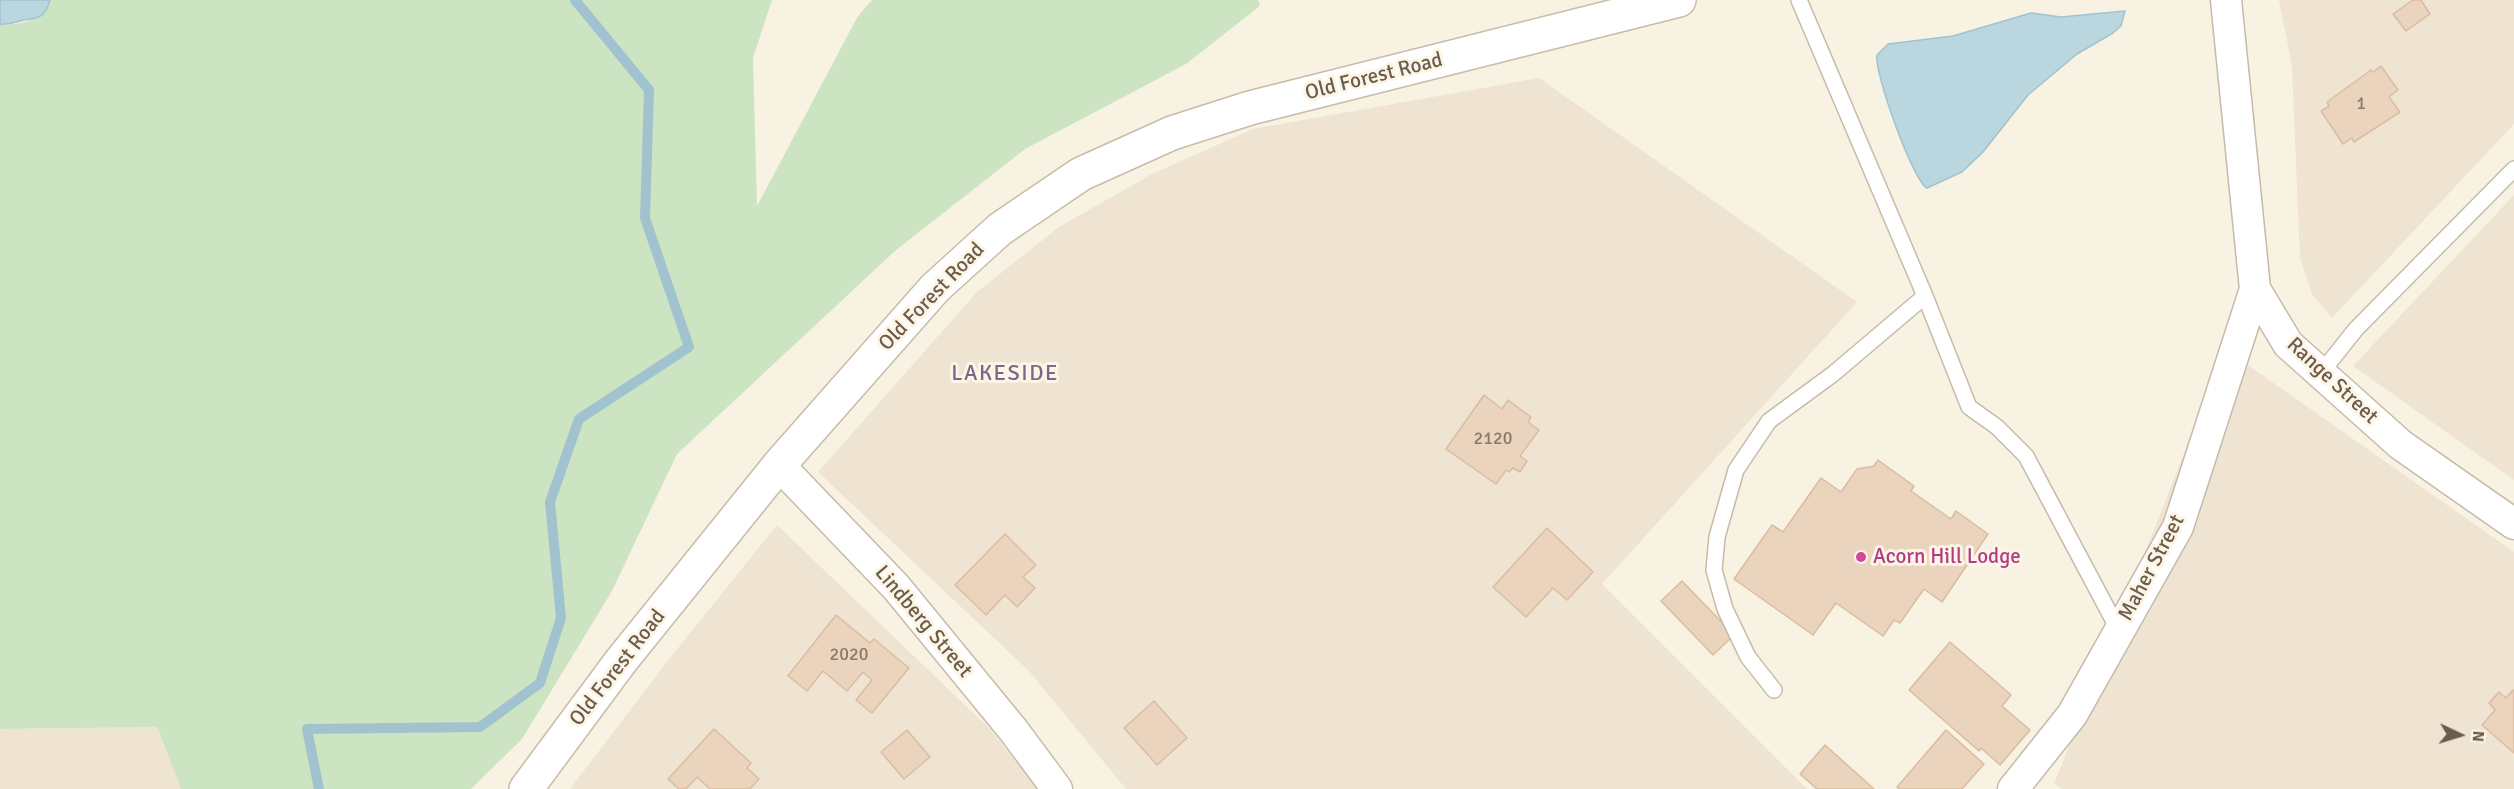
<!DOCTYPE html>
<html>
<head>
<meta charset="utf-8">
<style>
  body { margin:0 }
  #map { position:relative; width:2514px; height:789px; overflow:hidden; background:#f8f2e2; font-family:Signika,sans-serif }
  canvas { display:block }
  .north { position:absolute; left:2430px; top:705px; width:60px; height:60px; -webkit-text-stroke:4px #fcf6e7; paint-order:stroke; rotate:94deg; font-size:16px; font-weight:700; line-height:24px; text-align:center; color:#6d5b4c }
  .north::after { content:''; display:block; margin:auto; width:21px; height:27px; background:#6d5b4c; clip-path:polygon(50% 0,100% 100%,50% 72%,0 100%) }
</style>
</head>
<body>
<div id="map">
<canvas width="2514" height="789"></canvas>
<div class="north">N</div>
</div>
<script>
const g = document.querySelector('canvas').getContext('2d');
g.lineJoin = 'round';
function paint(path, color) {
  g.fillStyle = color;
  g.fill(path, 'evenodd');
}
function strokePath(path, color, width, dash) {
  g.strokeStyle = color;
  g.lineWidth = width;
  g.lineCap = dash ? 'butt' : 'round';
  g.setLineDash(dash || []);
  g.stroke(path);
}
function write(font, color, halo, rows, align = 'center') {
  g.font = font + ' Signika,sans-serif';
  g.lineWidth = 6;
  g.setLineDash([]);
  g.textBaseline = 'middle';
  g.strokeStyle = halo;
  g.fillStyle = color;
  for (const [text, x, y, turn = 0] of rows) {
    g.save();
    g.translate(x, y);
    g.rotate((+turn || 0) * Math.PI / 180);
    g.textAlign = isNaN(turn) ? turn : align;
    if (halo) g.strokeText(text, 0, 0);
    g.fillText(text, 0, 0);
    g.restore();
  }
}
paint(new Path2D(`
  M2279,0h235v124l-182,194 -20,-24 -12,-36 -8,-192z
  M1539,78l318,224 -255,282 205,205h-681l-97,-118 -211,-199 159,-180 82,-65 93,-53 101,-45z
  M2514,195v285l-161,-114z
  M2225,349l289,203v237h-452l-8,-5z
  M777,525l213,204 49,60h-469l96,-126z
  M157,727l24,62h-181v-60z`), '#efe4d2');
paint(new Path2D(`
  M50,0h722l-19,58 4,148 101,-190 14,-16h386l2,6 -74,58 -161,85 -130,102 -218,203 -65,137 -90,148 -51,50h-290l-24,-62 -157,2v-705c20,2 43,-4 50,-24z`), '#cde4c3');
const water = new Path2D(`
  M0,0h50c-6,20 -12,17 -30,21 -7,2 -12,4 -20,3z
  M2125,11l-4,15 -8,7 -36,21 -49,41 -45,57 -21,20 -35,16c-14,-7 -53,-115 -50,-133l11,-11 65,-8 78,-23 30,4z`);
paint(water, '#bad6df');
strokePath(water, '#a1c3cf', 1.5);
strokePath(new Path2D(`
  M319,789l-12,-60 173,-2 60,-44 21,-65 -11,-116 29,-83 110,-72 -44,-129 4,-128 -74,-90`), '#a1c3cf', 10);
const building = new Path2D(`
  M2413,0h8l9,14 -24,17 -13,-17z
  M2381,66l17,24 -9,7 11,15 -46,30 -2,-4 -9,6 -22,-33 8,-5 -2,-4 44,-32 2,2z
  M1484,395l18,14 6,-9 23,17 -3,5 11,8 -19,26 7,5 -7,11 -7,-4 -4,4 -3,-2 -10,14 -50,-35z
  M1878,460l36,26 -3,5 40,28 5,-8 32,23 -46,68 -18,-13 -24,34 -6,-3 -11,16 -47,-33 -23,32 -79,-56 38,-54 11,7 38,-54 20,14 16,-23 17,-3z
  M1547,528l46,44 -26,28 -14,-12 -27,29 -33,-30z
  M1005,534l31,31 -13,12 12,11 -18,19 -12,-12 -19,20 -31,-30z
  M1682,581l52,54 -21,20 -52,-54z
  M836,615l34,28 4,-4 35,29 -37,45 -16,-13 16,-20 -9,-8 -16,19 -24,-20 -16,20 -19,-15z
  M1950,642l61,53 -9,11 28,24 -30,35 -19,-17 -2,3 -70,-61z
  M2513,690l1,1v62l-32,-28 13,-15 -6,-7 10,-11 7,6z
  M1154,701l33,37 -30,27 -33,-37z
  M714,729l37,34 -4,5 12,11 -9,10h-40l-13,-12 -11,12h-7l-11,-10z
  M907,730l23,27 -26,22 -23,-27z
  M1946,730l38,34 -22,25h-63l-2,-2z
  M1825,745l49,44h-57l-17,-15z`);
paint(building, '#ead4bd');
strokePath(building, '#dbbca0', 1.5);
const lane = new Path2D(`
  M1799,0l126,296 44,111 28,20 29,29 93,175
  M2321,373l35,-44 158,-160
  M1774,690l-26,-33 -23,-48 -11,-39 3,-33 19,-67 33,-49 64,-47 92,-78`);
const street = new Path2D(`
  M2226,0l29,289 33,55 113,101 113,79
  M779,465l117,122 118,144 43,58
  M2013,789l59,-74 106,-188 77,-238`);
const secondary = new Path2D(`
  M526,789l95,-128 158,-196 156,-177 65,-59 81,-55 91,-41 78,-25 429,-108`);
strokePath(lane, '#c7baab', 18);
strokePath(street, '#c7baab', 33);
strokePath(secondary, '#cabba9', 36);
strokePath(lane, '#fff', 15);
strokePath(street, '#fff', 30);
strokePath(secondary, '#fff', 33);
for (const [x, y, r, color] of [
  [1861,557,6,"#d1479c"]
]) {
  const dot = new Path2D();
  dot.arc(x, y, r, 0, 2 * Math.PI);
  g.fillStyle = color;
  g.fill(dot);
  strokePath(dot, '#fcf6e7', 2);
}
write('18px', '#8c7968', null, [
  ["1",2361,104],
  ["2120",1493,439],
  ["2020",849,655]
]);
write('21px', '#6d5b4c', '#fcf6e7', [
  ["Old Forest Road",1374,77,-14],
  ["Old Forest Road",932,297,-46],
  ["Range Street",2332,381,43],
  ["Maher Street",2152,568,-62],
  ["Lindberg Street",923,622,50],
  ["Old Forest Road",618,668,-52]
]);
write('21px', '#b23c85', '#fcf6e7', [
  ["Acorn Hill Lodge",1873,557]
], 'left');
g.letterSpacing = '1.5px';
write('22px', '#806489', '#fcf6e7', [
  ["LAKESIDE",1005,374]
]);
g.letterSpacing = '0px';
</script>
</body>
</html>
